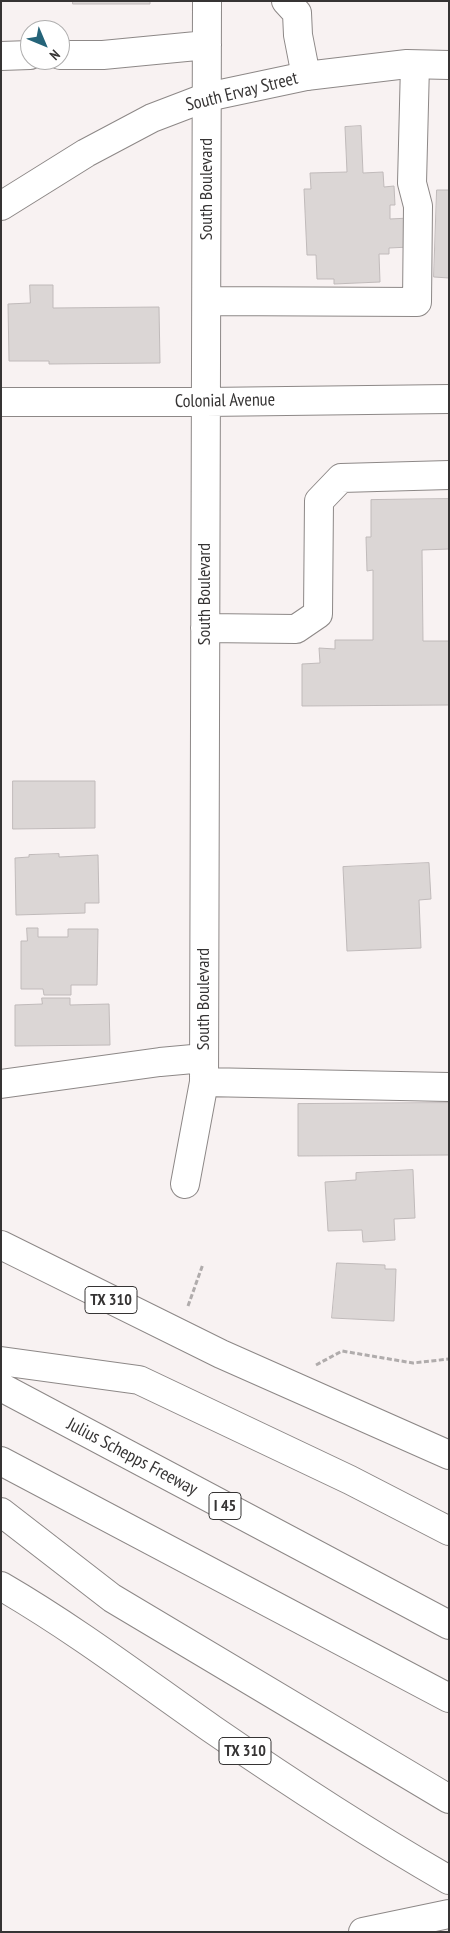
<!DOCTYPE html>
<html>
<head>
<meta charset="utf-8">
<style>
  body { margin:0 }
  #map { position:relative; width:450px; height:1933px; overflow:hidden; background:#f8f2f2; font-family:"PT Sans Narrow",sans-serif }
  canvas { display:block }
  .frame { position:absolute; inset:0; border:2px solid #363434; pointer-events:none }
  .north { position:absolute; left:20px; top:20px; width:50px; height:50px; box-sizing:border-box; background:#fff; border:1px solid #afaeae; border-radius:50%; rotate:135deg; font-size:14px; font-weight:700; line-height:20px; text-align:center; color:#363434 }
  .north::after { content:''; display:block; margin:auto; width:18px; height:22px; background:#256479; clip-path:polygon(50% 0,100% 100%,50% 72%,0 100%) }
</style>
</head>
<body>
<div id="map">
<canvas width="450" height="1933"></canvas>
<div class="frame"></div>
<div class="north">N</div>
</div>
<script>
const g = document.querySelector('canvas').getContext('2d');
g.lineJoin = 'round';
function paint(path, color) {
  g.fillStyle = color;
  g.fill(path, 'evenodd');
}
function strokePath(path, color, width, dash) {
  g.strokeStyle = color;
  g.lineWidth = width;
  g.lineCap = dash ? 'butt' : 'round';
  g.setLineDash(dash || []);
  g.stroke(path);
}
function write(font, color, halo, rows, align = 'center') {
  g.font = font + ' "PT Sans Narrow",sans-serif';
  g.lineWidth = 4;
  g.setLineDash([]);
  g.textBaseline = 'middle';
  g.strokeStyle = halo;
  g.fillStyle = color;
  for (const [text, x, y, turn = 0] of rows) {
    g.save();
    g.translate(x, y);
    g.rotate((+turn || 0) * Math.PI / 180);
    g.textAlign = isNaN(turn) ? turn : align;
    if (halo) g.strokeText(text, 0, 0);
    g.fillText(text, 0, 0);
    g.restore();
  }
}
const building = new Path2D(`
  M73,1h77v3h-77z
  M361,126l2,47 20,-1 1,15 10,-1 1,19h-5v14l19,-1 1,29 -21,1v6h-10l1,28 -46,2v-5h-17l-1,-24h-9l-3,-66h7l-1,-16 37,-1 -2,-45z
  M437,190h12v88l-15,-1z
  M30,285h23v23l106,-1 1,56 -111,1v-3h-40l-1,-57 22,-1z
  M449,499v50l-27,1 1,91h26v64l-147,1v-42l18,-1 -1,-15 16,1v-9h38v-70l-6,1 -1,-34h5v-37z
  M13,781h82v47l-82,1z
  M59,854v3l39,-2 1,48h-14v10l-69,2 -1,-57 14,-1v-2z
  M429,863l2,36 -12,1 2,48 -74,3 -4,-84z
  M27,928h11v9h30v-8h30l-1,56h-26v10h-27l-1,-6h-22v-48h6z
  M42,998h28v7l39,-1 1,41 -95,1v-41l27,-1z
  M449,1103v52l-151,1v-52z
  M413,1170l2,48 -21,1 1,21 -32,2 -1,-12 -34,1 -3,-49 31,-2v-7z
  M337,1263l48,2v4h11l-2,52 -62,-3z`);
paint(building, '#dbd6d5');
strokePath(building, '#c0baba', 1);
const minor = new Path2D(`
  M286,1l11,12 1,22 8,41
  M60,55h43l104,-10
  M1,56l29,-1
  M207,301l210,1 1,-96 -6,-23 3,-118
  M1,402h205l243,-3
  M205,628l91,1 22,-15 1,-113 22,-23 108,-3
  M204,1082l245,5
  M1,1084l159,-22 44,-4
  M185,1184l19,-102 3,-1081`);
const major = new Path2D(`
  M1,206l85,-53 66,-35 55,-21 99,-21 101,-12 42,1
  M363,1932l86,-18`);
const highway = new Path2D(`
  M1,1245l220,109 228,101
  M1,1361l138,19 211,100 99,51
  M1,1387l448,238
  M1,1461l448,237
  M1,1512l111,86 337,201
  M1,1586c74,43 141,94 211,143 77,53 155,104 237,151`);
strokePath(minor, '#8d8887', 30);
strokePath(major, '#8d8887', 30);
strokePath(highway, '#8d8887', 30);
strokePath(new Path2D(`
  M188,1306l15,-42
  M316,1365l26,-14 71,12 36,-4`), '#b0acac', 3, [5, 2.5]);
strokePath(minor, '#fff', 28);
strokePath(major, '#fff', 28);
strokePath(highway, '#fff', 28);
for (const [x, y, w] of [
  [111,1300,52],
  [225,1506,32],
  [245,1751,52]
]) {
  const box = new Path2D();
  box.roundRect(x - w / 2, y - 13.5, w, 27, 4);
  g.fillStyle = '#fff';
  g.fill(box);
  strokePath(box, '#363434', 1);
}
write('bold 16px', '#363434', null, [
  ["TX 310",111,1300],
  ["I 45",225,1506],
  ["TX 310",245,1751]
]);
write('18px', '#363434', '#fff', [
  ["South Ervay Street",242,92,-14],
  ["South Boulevard",207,189,-90],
  ["Colonial Avenue",225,401,-1],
  ["South Boulevard",205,594,-90],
  ["South Boulevard",204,999,-90],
  ["Julius Schepps Freeway",132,1457,28]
]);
</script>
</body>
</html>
